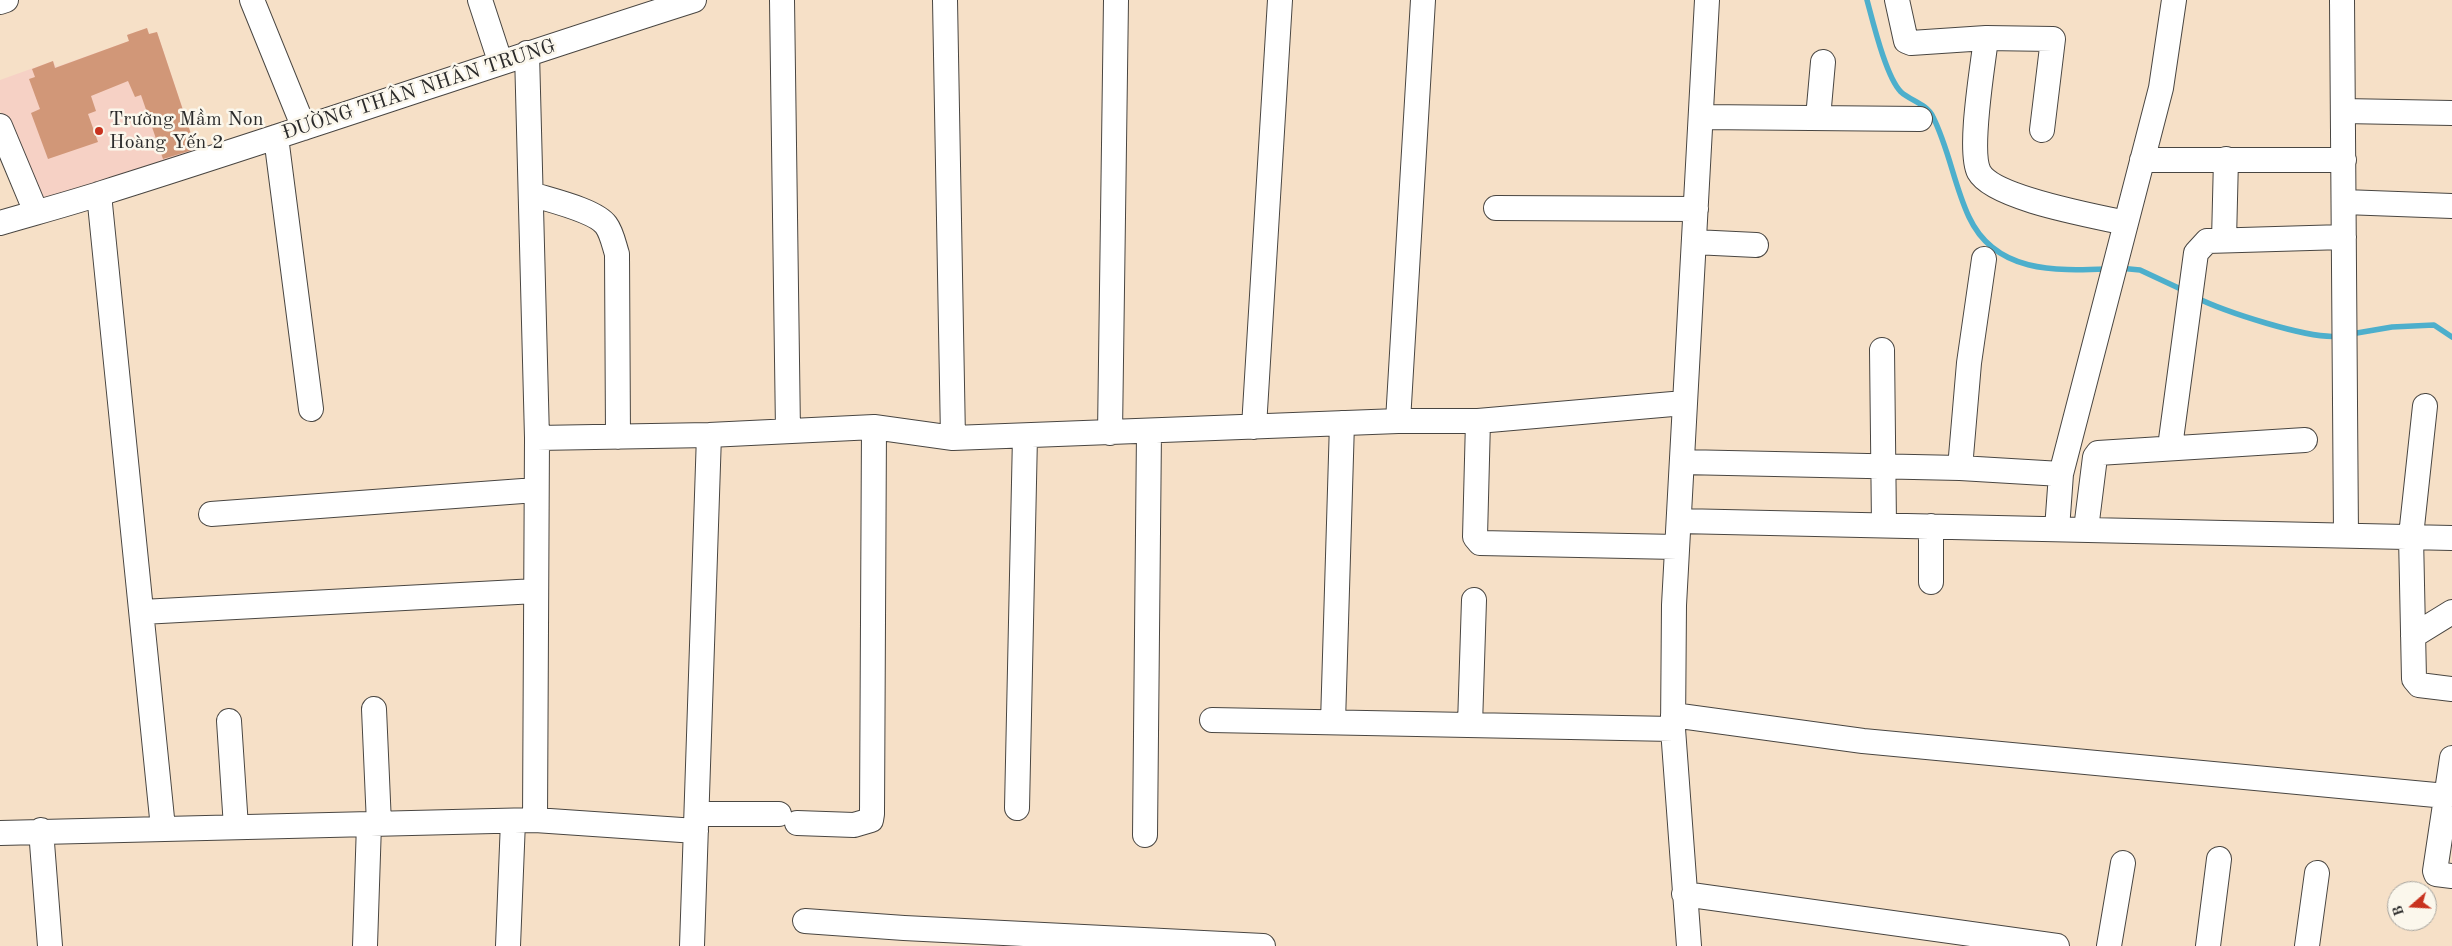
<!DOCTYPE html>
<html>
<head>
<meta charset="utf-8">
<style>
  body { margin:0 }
  #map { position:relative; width:2452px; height:946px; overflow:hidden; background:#f6e0c7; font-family:"Old Standard TT",serif }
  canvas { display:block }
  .north { position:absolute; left:2387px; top:881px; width:50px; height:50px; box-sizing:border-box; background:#fbf7ec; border:1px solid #a8a59f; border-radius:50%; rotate:251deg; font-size:14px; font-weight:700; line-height:20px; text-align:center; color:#2b2b2b }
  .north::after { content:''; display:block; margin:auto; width:18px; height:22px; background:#c8321e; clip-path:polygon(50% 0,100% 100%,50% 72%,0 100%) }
</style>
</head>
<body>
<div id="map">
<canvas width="2452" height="946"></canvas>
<div class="north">B</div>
</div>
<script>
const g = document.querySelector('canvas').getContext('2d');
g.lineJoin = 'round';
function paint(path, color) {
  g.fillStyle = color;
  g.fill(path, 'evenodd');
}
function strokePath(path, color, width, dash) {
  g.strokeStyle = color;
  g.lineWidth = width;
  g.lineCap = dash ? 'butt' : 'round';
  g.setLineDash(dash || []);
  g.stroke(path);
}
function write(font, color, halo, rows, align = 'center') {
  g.font = font + ' "Old Standard TT",serif';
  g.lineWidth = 5;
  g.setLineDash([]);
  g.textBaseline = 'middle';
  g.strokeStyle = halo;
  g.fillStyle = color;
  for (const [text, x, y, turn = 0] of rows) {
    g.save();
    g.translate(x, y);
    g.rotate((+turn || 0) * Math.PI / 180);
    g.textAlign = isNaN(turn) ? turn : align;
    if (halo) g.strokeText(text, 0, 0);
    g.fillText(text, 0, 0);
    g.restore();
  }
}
paint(new Path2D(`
  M147,28l2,6 8,-2 40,119 -159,49 -38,-90v-30l53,-19 3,6 73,-26 -2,-6z`), '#f6d1c5');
strokePath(new Path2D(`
  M1867,0c6,22 19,77 34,92 10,9 26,12 32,25 16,32 21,68 36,100 26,56 86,54 138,52
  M2119,268l21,2 45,21
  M2195,297c28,14 115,43 144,39
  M2351,334l41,-7 42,-2 18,12`), '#4dafcc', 5.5);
paint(new Path2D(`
  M147,28l2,6 8,-2 39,117 -33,10 -22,-64 -6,2 -7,-16 -37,15 5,15 -8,3 10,28 -50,17 -17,-46 9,-4 -11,-30 6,-2 -3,-8 21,-8 2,7 74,-27 -2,-6z`), '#d19778');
const minor = new Path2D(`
  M252,0l52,128
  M480,0l20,61
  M782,0l6,431
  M945,0l8,438
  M1897,0l9,41 5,2 75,-5c-3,28 -18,112 -7,134 15,27 117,44 147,51
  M2342,0l4,534
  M0,2l6,-2
  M1986,38l67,1 -11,91
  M527,53l10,385 -2,382
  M2343,111l109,2
  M1701,117l219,2
  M1818,118l5,-56
  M0,126l36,86
  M276,137l35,272
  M2142,160h202
  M99,194l64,634
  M531,194c18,6 64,16 75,31 6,8 8,20 11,29l1,183
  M2344,202l108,4
  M1496,208l200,1
  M0,223c34,-10 68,-19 102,-30 198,-62 394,-130 592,-193
  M2224,240l2,-81
  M1694,242l62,3
  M1882,350l2,175
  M2425,406l-14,130 3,143 5,6 33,4
  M1398,421l25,-421
  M1478,421l-3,116 5,6 197,4
  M1254,427l26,-427
  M1110,433l6,-433
  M537,438l172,-3 165,-8 79,11 445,-17h80l206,-18
  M2170,447l26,-194 11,-12 137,-4
  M1682,462l278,6 101,6
  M1960,468l9,-105 15,-104
  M211,514l325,-24
  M1679,521l773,17
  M2057,529l4,-55 100,-386 13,-88
  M2086,529l9,-72 3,-4 207,-13
  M1931,582v-56
  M142,612l394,-21
  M2413,636l39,-24
  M374,709l5,115
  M1673,715l190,26 583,55
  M1212,720l461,9
  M229,721l7,106
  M1333,722l9,-299
  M1470,725l4,-125
  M2452,758l-17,113 1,3 16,2
  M1017,808l8,-372
  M697,814h82
  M797,823l57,2 17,-5 1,-6 2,-387
  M41,830l9,116
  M0,833l535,-13 161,11
  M1145,835l4,-404
  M1684,894l373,52
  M805,921l99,7 359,18
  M365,946l4,-122
  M508,946l5,-125
  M692,946l17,-511
  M1689,946l-16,-217 1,-124 33,-605
  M2109,946l14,-83
  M2208,946l11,-87
  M2307,946l10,-73`);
strokePath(minor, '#494642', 26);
strokePath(minor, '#fff', 24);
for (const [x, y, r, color] of [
  [99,131,5,"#c8321e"]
]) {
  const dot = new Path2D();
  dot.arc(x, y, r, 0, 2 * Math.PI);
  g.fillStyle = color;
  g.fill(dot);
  strokePath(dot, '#fbf7ec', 2);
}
write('20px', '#2b2b2b', '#fbf7ec', [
  ["ĐƯỜNG THÂN NHÂN TRUNG",419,90,-18]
]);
write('20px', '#2b2b2b', '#fbf7ec', [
  ["Trường Mầm Non",109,120],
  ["Hoàng Yến 2",109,143]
], 'left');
</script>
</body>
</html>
